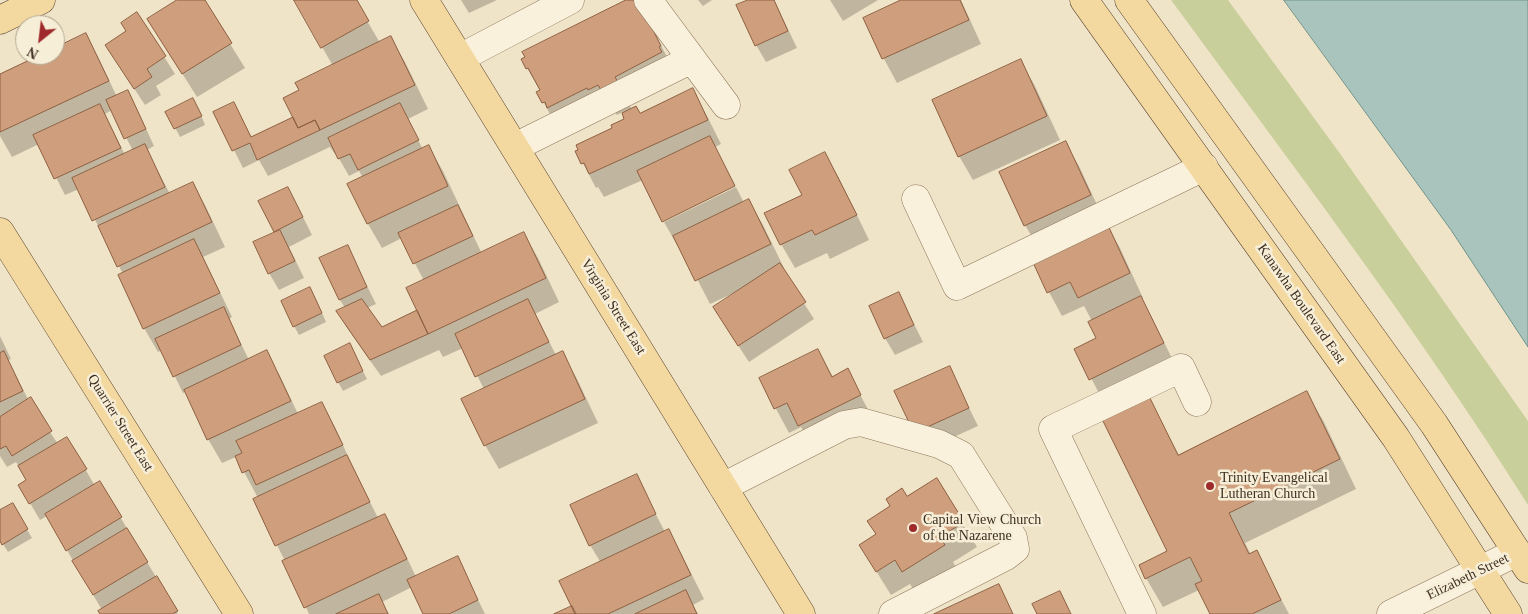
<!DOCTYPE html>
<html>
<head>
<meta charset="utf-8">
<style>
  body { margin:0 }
  #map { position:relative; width:1528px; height:614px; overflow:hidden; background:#f0e4c8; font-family:"Times New Roman",serif }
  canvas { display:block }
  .north { position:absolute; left:15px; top:15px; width:50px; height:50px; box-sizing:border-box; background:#f7eed8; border:1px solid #ada18e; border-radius:50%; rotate:209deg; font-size:14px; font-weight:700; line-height:20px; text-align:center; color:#3d2e20 }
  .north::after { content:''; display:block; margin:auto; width:18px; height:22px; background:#9e2a2b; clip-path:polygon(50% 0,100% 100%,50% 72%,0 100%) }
</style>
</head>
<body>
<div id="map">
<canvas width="1528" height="614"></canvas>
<div class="north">N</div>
</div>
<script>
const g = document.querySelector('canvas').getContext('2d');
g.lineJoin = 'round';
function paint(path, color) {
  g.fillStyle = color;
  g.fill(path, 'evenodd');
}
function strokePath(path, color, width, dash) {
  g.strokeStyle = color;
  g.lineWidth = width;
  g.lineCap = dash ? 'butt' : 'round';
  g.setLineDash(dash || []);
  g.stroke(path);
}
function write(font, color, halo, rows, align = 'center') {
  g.font = font + ' "Times New Roman",serif';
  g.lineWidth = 5;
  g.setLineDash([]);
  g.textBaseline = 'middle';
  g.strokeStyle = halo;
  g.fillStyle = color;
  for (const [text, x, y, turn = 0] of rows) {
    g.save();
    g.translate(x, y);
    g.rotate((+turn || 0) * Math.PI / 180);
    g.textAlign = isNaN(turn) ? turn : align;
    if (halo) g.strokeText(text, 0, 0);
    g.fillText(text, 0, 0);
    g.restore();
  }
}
paint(new Path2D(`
  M1171,0h57l113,155 187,266v84c-110,-175 -235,-339 -357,-505z`), '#c9cf9b');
const water = new Path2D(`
  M1284,0h244v347l-77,-117z`);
paint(water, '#a9c4bc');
strokePath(water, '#6f938a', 1);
paint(new Path2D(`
  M179,0h24l42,68 -48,29 -34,-54z
  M295,0h60l25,43 11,-5 14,24 23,47 -20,10 15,31 6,-3 14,24 39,83 42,-20 14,24 21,44 -24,12 21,41 6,-2 14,24 22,46 -99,46 -14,-24 -22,-46 21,-10 -21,-41 -20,9 -4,-7 -58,26 -34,-48 -10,-17 8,-3 -5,-8 7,-54 29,58 -9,4 14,20 37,-17 6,-30 -22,-43 -20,10 -14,-24 -19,-40 14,-6 -4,-7 -10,5 -13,-23 -1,1 -5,-7 -62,29 -9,-16 -16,8 -28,-56 19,-9 18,35 43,-20 5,-27 33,-25z
  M461,0h36l-28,13z
  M628,0l21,21 25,50 -46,31 4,8 8,4 52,-24 14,24 15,30 -6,3 20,38 -73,35 -19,-40 -39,17 -6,-10 -2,1 -19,-36 49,-33 -3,-7 -6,3 -5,-7 -55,19 -19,-35 2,-1 -13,-23z
  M698,0h14l-9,6z
  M751,0h23l23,48 -31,14 -10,-17z
  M830,0h48l-35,21z
  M904,0h57l20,44 -84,39 -13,-24 -19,-41z
  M137,14l38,60 -19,12 5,9 -16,10 -39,-59 21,-14z
  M85,35l14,24 18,38 10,-5 10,17 17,37 -7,4 23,44 23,-11 13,24 19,40 -22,10 29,60 -3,2 20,41 17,-8 14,24 18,38 24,-11 13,24 19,43 24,48 6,-3 14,24 18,38 41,-20 28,57h-60l-13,-27 -30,15 7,12h-80l-24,-53 -31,-61 4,-2 -22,-41 -14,6 -14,-24 -22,-47 -3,1 -21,-43 -4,2 -14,-24 -21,-54 -44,-85 -14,6 -26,-51 -27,13 -12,-21v-61l43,-20h12v-6zM112,110l21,41 -8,4 -20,-41z
  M1020,61l14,23 26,56 -87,40 -14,-24z
  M198,108l7,17 -25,12 -13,-25z
  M1065,143l14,23 25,54 -65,29 -14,-24z
  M825,154l14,24 30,62 -39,19 -3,-6 -32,15 -14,-24z
  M736,187l8,16 5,-2 14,24 21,43 -2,1 32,50 -65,43 -25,-38 13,-31 -1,-1 -26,12 -31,-60 -2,1 -13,-23z
  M260,202l37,3 15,30 -23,12 15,31 -25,12 -10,-17 7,-40z
  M1106,224l14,24 23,50 -1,1 35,69 -73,35 -28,-54 22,-11 -6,-17 -8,-15 -22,10 -13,-24z
  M899,294l24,48 -28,13 -10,-17z
  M315,297l11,25 -27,13 -5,-9z
  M0,336l11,23 -3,1 21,41 29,43 9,-6 28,48 5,-3 78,131h-77l1,-4 -55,-94 -7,4 -20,-34 8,-5 -12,-19 -9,5 -7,-11z
  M818,351l15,26 14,-7 26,49 -60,30 -12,-22 -12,6 -29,-54z
  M353,352l14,27 -24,12 -5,-9z
  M949,367l29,59 -53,24 -10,-17z
  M1307,393l17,29 32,67 -111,54 6,12 5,-3 33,62h-78l-12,-24 -36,17 -17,-29 22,-26 -21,-157 32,60z
  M636,476l29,56 4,-1 13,24 22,44 -11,6 5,9h-141l16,-8 28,-43 -11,-18z
  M936,480l41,67 -24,15 5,8 -41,25 -7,-11 -19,11 -31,-50 16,-10 -7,-14z
  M12,504l20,34 -24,14 -8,-13v-27z`), '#0003');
const building = new Path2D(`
  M177,0h28l27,43 -50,31 -35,-55z
  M294,0h63l12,21 -48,27z
  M626,0h12l23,46 -2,1 3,5 -47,25 4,7 -17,8 -4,-7 -10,5 -1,-2 -40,20 -2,-6 -3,1 -6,-11 4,-2 -12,-22 -2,1 -5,-10 4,-2 -3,-5z
  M748,0h26l14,31 -33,15 -19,-41z
  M901,0h59l9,20 -87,39 -19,-41z
  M137,12l29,44 -19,13 5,8 -18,12 -29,-44 21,-14 -5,-8z
  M86,33l23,48 -109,51v-58l40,-19h15v-7z
  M391,36l24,49 -95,45 -5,-10 -17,8 -15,-30 16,-8 -4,-7z
  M1021,59l26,57 -89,41 -26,-57z
  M693,88l15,32 -119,54 -5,-11 -3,1 -6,-13 3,-1 -2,-5 36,-17 -1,-3 13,-6 -2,-6 14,-7 4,7z
  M128,90l18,39 -22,10 -18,-39z
  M193,98l9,18 -28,13 -9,-17z
  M234,102l17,35 42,-20 5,11 17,-8 5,10 -63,30 -7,-17 -18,8 -19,-39z
  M400,103l19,37 -61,30 -8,-16 -12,5 -10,-21z
  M100,104l21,44 -67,31 -21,-44z
  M710,136l25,50 -73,36 -25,-51z
  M1066,141l25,54 -67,31 -25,-54z
  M145,144l20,43 -73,34 -20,-43z
  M429,145l19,41 -81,38 -20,-40z
  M825,152l32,63 -42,20 -3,-5 -32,15 -16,-32 38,-18 -13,-25z
  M193,182l19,40 -95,45 -19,-41z
  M288,187l15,30 -29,15 -16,-31z
  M749,199l22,45 -76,37 -22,-45z
  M458,205l15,31 -60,28 -15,-31z
  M1107,223l23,50 -52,25 -8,-16 -23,11 -16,-35z
  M280,230l15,31 -27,13 -15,-32z
  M524,232l22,46 -118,56 -22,-46z
  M194,239l26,54 -77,36 -25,-54z
  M348,245l19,42 -28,13 -20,-42z
  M780,263l26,39 -68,44 -25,-39z
  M310,287l12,26 -29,14 -12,-26z
  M899,292l15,33 -30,14 -15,-33z
  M1141,296l23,47 -75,37 -15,-31 22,-11 -8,-16z
  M362,299l20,28 35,-17 11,24 -58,26 -34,-49z
  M528,299l21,43 -74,35 -20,-43z
  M224,307l17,38 -68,32 -18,-38z
  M350,343l13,28 -26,12 -13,-27z
  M818,349l14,28 16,-9 13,27 -63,31 -11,-23 -13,6 -15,-31z
  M267,350l24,51 -84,39 -23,-50z
  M4,351l19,40 -23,11v-49z
  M563,351l22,48 -101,47 -23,-47z
  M950,366l19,42 -55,25 -20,-42z
  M1307,391l33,68 -111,54 20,41 8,-4 24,50 -29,14h-42l-15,-30 7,-3 -12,-24 -45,22 -6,-14 28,-14 -66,-134 47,-23 30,61z
  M31,397l21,34 -40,25 -6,-10 -6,3v-32z
  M322,402l21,43 -87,40 -7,-15 -7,3 -7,-17 7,-3 -6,-12z
  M67,437l20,32 -58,35 -11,-19 8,-5 -8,-14z
  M347,455l23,47 -95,44 -22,-47z
  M637,474l19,40 -67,32 -19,-41z
  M937,478l27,44 -24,15 5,8 -43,27 -7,-12 -19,12 -17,-27 17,-11 -9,-13 23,-15 -4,-7 16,-11 5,8z
  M100,481l22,36 -56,34 -21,-37z
  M13,503l15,26 -26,16 -2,-4v-31z
  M385,514l22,45 -103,49 -22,-47z
  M127,528l21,34 -55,33 -21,-34z
  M669,529l22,46 -83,39h-33l-16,-33z
  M458,556l20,44 -29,14h-26l-16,-34z
  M157,576l21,35 -6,3h-72l-2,-3z
  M999,584l14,30h-79z
  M686,590l11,24h-62z
  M1060,591l11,23h-34l-5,-10z
  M379,594l9,20h-52z
  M572,606l4,8h-22z`);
paint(building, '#cf9f7d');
strokePath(building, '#8d5f41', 1);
const minor = new Path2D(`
  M648,0l78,105
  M460,58l110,-58
  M515,147l177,-88
  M916,199l41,87 247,-119
  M723,487l121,-62 17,-3 78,22 22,11 52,83 2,11 -9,7 -113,58
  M1142,614l-89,-185 128,-61 16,34
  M1391,614l126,-62`);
const major = new Path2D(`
  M424,0l377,614
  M1084,0l312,438 112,176
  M1129,0l305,424 94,145
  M0,20l41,-20
  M0,232l239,382`);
strokePath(minor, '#8d765c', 29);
strokePath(major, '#5b4430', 29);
strokePath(minor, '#faf1dc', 28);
strokePath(major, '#f3d9a0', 28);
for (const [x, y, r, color] of [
  [1210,486,5,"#9e2a2b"],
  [913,528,5,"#9e2a2b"]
]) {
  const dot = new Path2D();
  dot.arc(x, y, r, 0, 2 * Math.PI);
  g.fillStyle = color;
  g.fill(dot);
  strokePath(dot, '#f7eed8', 2);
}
write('14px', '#3d2e20', '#f7eed8', [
  ["Kanawha Boulevard East",1301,304,55],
  ["Virginia Street East",613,307,58],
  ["Quarrier Street East",120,423,58],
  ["Elizabeth Street",1468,577,-26]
]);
write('14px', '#3d2e20', '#f7eed8', [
  ["Trinity Evangelical",1220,478],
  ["Lutheran Church",1220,494],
  ["Capital View Church",923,520],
  ["of the Nazarene",923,536]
], 'left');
</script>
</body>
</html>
